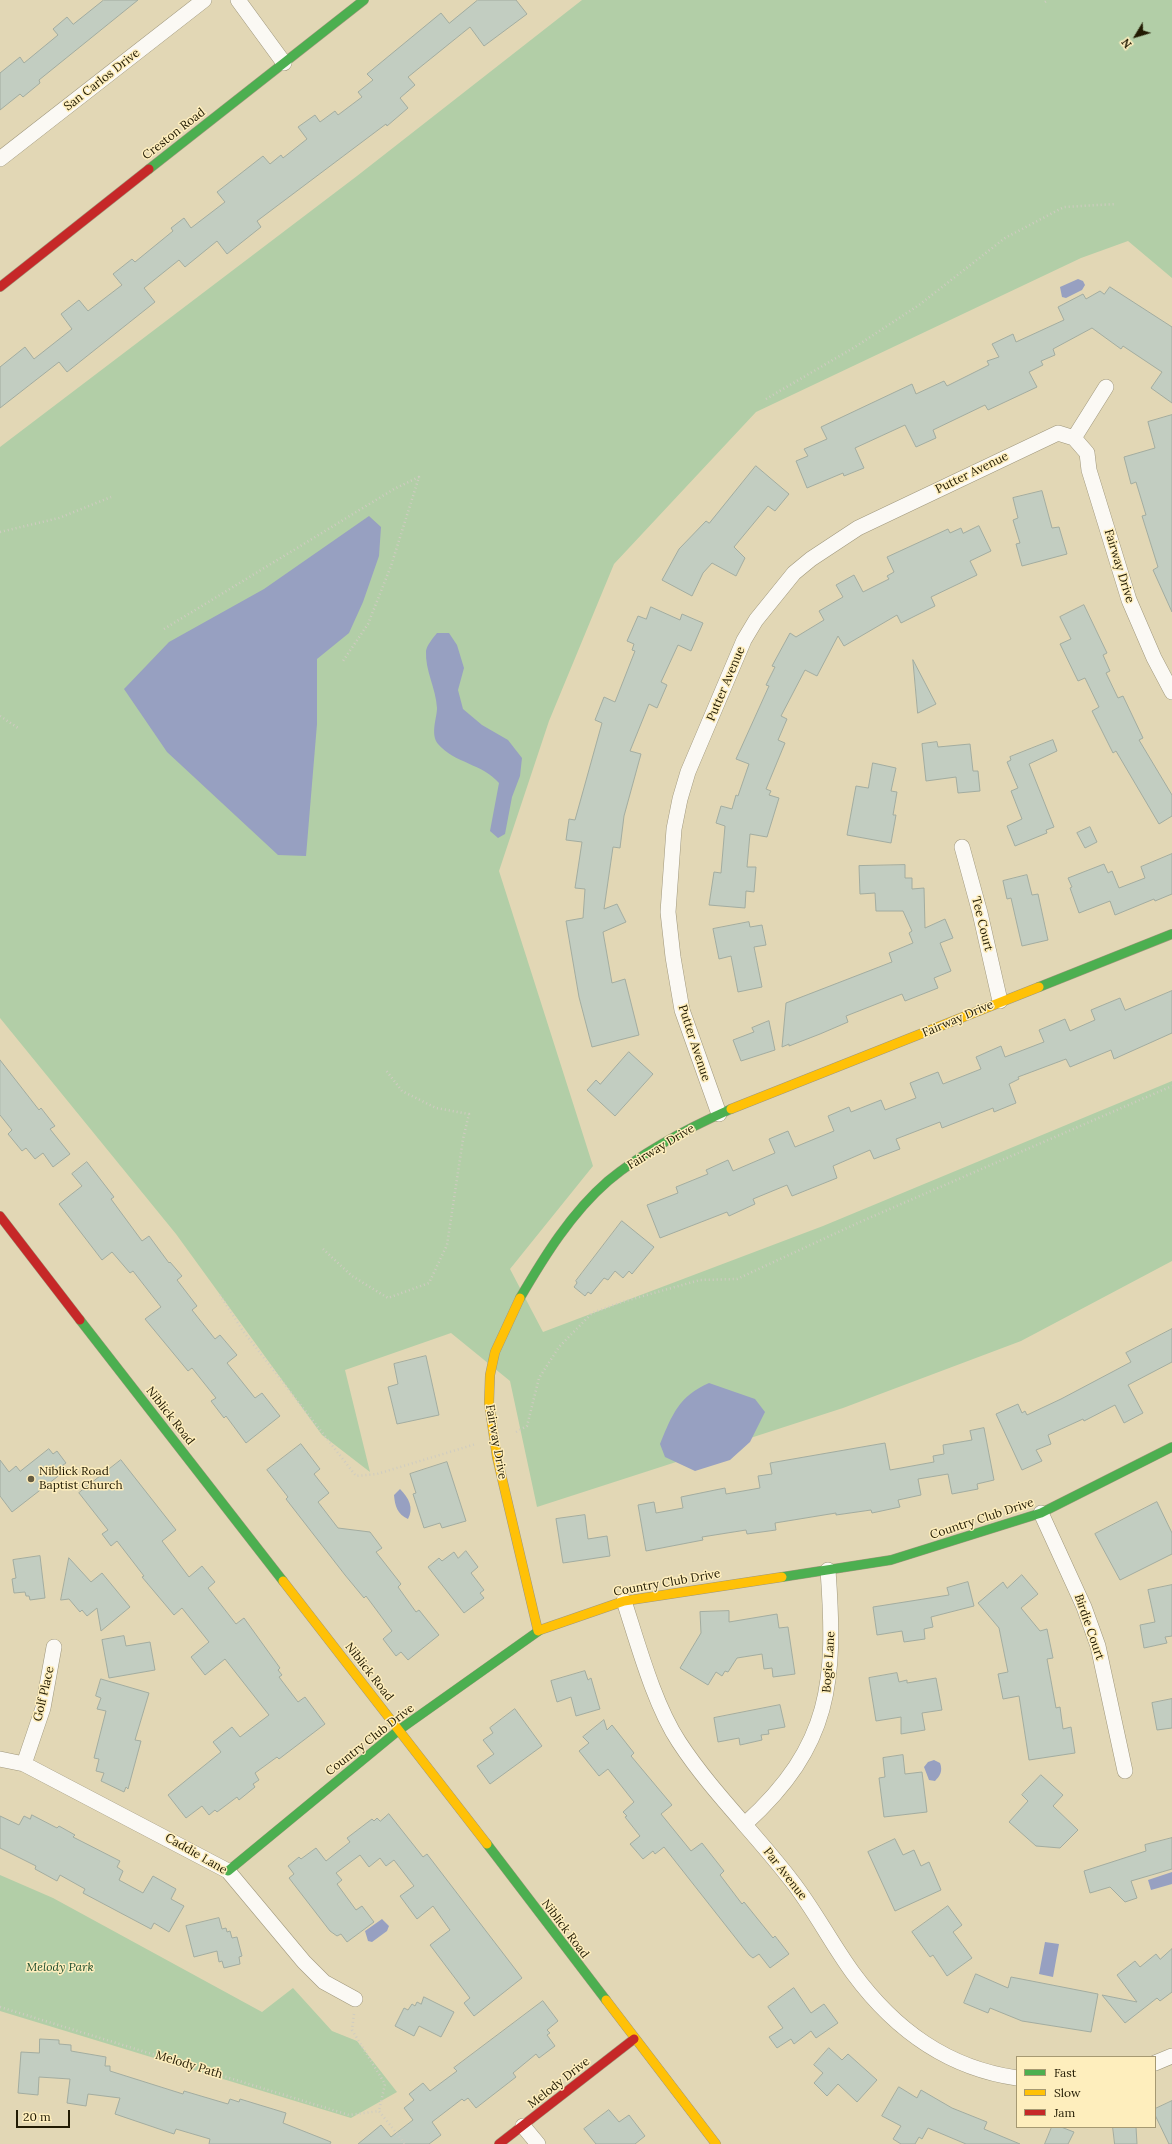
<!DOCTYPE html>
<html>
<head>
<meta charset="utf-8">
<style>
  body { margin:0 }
  #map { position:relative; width:1172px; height:2144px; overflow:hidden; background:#e2d7b5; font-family:Lora,serif }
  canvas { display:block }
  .legend { position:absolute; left:1016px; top:2056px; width:140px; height:72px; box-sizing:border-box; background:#feeebd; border:1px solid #a69972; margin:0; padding:5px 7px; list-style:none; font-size:12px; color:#211a02 }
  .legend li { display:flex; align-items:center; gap:8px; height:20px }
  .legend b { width:20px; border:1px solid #a69972 }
  .north { position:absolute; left:1116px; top:16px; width:40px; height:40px; -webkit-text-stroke:3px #feeebd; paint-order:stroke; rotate:232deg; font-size:11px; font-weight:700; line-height:16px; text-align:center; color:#211a02 }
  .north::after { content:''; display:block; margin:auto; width:14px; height:18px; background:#211a02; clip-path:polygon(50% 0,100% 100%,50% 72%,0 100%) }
  .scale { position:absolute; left:16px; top:2110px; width:54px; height:18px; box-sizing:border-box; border:2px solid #211a02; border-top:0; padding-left:5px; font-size:12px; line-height:14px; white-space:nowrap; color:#211a02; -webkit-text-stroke:3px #feeebd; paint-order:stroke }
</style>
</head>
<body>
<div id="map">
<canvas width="1172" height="2144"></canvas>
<ul class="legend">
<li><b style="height:5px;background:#4caf50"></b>Fast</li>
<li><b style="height:5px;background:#ffc107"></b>Slow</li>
<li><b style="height:5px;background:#c62828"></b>Jam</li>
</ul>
<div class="north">N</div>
<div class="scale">20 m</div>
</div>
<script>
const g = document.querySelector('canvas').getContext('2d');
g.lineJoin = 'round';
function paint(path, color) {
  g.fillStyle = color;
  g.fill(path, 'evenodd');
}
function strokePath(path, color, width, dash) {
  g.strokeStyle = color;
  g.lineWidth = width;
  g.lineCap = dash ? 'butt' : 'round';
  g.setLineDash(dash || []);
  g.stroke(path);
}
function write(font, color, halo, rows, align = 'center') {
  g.font = font + ' Lora,serif';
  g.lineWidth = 3;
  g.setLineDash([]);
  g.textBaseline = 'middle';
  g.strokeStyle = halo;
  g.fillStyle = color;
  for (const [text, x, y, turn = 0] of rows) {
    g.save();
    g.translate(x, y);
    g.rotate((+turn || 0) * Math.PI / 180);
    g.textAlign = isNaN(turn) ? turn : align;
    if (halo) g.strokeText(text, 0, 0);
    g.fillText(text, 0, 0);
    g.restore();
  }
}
paint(new Path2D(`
  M582,0h590v278l-44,-37 -47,17 -325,154 -142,152 -65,157 -50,150 94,295 -83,103 33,63 280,-106 349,-145v180l-151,80 -178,67 -306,99 -27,-126 -59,-48 -106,37 25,102 -48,-37 -146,-201 -176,-216v-571l357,-271z
  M0,1875l53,23 209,114 31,-24 39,43 25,10 40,51 -46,26 -351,-107z`), '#b2cea7');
paint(new Path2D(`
  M1078,279l5,2 2,4 -3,5 -16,8 -4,-1 -2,-10z
  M369,516l12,11 -2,29 -16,46 -14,31 -32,26v65l-11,132 -28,-1 -111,-103 -43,-63 45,-47 95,-53z
  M437,633h12l8,12 7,23 -6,22 5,19 19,16 26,15 14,18 -2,18 -8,21 -7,37 -7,4 -8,-7 9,-48c-16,-19 -45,-20 -61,-39 -8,-10 -1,-26 -1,-36 -1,-20 -12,-37 -11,-57 1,-6 7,-13 11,-18z
  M709,1383l46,16 10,13 -15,30 -20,18 -35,11 -30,-14 -5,-13c12,-29 19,-48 49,-61z
  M400,1489c9,9 14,19 8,30 -11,-5 -13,-13 -14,-24z
  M934,1760l6,3c3,8 0,13 -5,18l-6,-1 -5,-13 4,-5z
  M1172,1872v12l-21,6 -3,-10z
  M382,1919l7,7 -2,5 -15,11 -4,-1 -3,-10z
  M1045,1942l14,2 -6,33 -14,-3z`), '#97a0c1');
const building = new Path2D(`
  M104,0h34l-99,80 1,3 -17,14 -3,-3 -20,16v-37l20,-16 4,6 34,-28 -5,-6 14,-12 6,7z
  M478,0h38l11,14 -43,32 -14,-19 -62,50 7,8 -15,13 8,10 -21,18 -1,-2 -129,97 4,6 -34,27 -10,-13 -32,26 -6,-7 -35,28 11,14 -88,70 -8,-10 -59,46v-41l25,-20 9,12 38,-30 -11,-15 18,-14 9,11 34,-26 -9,-11 19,-15 3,3 38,-31 -2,-3 13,-10 7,10 34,-26 -8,-10 46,-36 7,8 11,-9 2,3 24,-19 -9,-12 17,-12 5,7 15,-11 3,4 24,-18 -4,-5 15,-12 -6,-6 74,-61 8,10z
  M1110,287l62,40v76l-21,-15 11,-16 -39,-26 -2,3 -29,-21 -39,21 2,6 -14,6 2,4 -14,7 8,15 -49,23 -3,-5 -52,25 3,8 -20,9 -11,-22 -50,23 9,20 -20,8 -1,-3 -36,15 -11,-27 12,-5 -4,-7 23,-10 -6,-12 91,-43 4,10 28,-13 3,5 42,-21 -2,-4 12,-4 -7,-13 21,-10 3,8 48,-22 -6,-13 25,-13 3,5 14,-8 4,3z
  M1172,415v197l-19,-42 5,-3 -16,-51 4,-1 -10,-33 -5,2 -7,-27 31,-9 -7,-26z
  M756,466l33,28 -14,17 -7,-5 -34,41 11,11 -9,18 -24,-13 -9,10 -11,23 -30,-16 17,-31 27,-28 3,2z
  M1042,491l10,37 7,-1 8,27 -45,12 -6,-22 4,-1 -7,-23 5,-2 -5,-20z
  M979,526l12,25 -21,10 7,14 -46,22 4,9 -34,17 -4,-8 -53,31 -6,-10 -21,40 -12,-6 -24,46 6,3 -9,21 7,3 -19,46 5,2 -2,4 10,3 -12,39 -17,-3 -3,33h9l-2,25 -8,-1 -1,17 -36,-3 5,-33 7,1 4,-47 -9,-3 5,-17 11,3 4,-14 2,1 11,-32 -13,-5 33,-73 -3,-1 9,-18 -3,-1 18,-33 6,4 28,-17 -5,-9 24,-14 -7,-12 18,-10 9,17 26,-13 -2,-3 7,-4 -7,-15 61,-28 2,4 11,-5 2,5z
  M1084,605l23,48 -4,2 7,16 -4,2 12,25 5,-2 20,42 -4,2 33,55v21l-13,8 -43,-73 -3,2 -21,-42 7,-4 -14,-29 -7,3 -18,-37 11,-5 -11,-22z
  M651,607l29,13 2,-6 21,9 -12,28 -13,-6 -17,37 6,3 -10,23 -8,-4 -19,47 11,3 -17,62 -4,32 -7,-1 -9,62 13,-5 9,18 -23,10 9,51 13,-4 14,56 -47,12 -13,-50 -13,-76 17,-3 2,-29 -10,-1 7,-46 -16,-2 3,-21 6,1 27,-97 -7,-3 9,-23 11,5 20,-51 -3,-1 2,-6 -7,-3 11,-25 8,3z
  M913,660l23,44 -18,9z
  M1053,740l4,11 -28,13 25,63 -8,3 1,3 -32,13 -8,-20 15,-7 -11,-28 7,-3 -11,-26 4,-2 -1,-3z
  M937,742l1,5 32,-3 3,27h5l2,20 -22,2 -2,-16 -30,4 -4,-37z
  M873,763l23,5 -5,23 6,1 -4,23h3l-5,28 -44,-8 9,-49 12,2z
  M1090,827l7,15 -12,6 -8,-15z
  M1172,854v40l-17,7 -1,-2 -39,16 -5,-14 -31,12 -9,-25 2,-1 -4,-9 36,-14 4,9 4,-2 7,17 26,-10 -4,-11z
  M905,865v13h7v11l12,-1 1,40 20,-9 8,19 -13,5 11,28 -17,7 4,10 -33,13 -3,-7 -56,22 2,6 -28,12 -31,12v-2l-7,3 4,-44 106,-41 -3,-9 24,-10 -4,-10 3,-2 -9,-20h-27l-1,-18 -15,1 -1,-28z
  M1027,875l5,20 6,-1 10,46 -26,6 -11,-48 -4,1 -4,-18z
  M749,922l1,5 12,-2 4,20 -12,2 8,40 -24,5 -7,-36 -12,3 -6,-30z
  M1172,991v42l-58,26 -3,-9 -41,17 -4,-8 -48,18 1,2 -10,5 7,19 -22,9 -1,-4 -51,20 -2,-6 -44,17 4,10 -26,10 -4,-9 -37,16 4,12 -45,18 -5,-11 -34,14 2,5 -26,12 -2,-4 -67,26 -13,-33 31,-12 -2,-6 32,-13 -2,-4 22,-10 5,11 42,-18 -6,-14 19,-8 7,16 39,-16 -6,-15 21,-9 2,5 30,-12 4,10 31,-12 -6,-15 28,-11 5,12 38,-15 -5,-12 25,-11 4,11 39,-15 -5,-12 26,-11 5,12 25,-11 -4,-10 29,-12 5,12z
  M769,1021l6,29 -34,11 -8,-21 21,-8 -2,-4z
  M629,1052l24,22 -38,42 -28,-26 9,-10 4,4z
  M0,1060l39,50 2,-2 14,18 -5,3 20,25 -17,13 -10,-14 -8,6 -9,-11 -4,3 -14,-17 4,-4 -12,-15z
  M87,1162l27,35 -3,2 31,42 7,-5 20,27 1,-1 12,14 -5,4 20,26 -5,4 23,29 5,-4 17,20 -10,8 28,35 7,-5 18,23 -34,27 -20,-27 -2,2 -13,-17 5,-3 -24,-30 -4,3 -43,-52 16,-12 -28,-36 -3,2 -18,-21 -10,8 -43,-56 23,-18 -10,-12z
  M622,1221l32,26 -22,27 -3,-3 -6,7 -8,-7 -7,9 -4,-2 -13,16 -3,-2 -3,4 -11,-9 3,-4 -1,-2z
  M1172,1329v33l-44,23 15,28 -19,10 -9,-18 -31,16 -1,-2 -35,16 3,9 -15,6 6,11 -20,9 -26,-56 22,-10 4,9 3,-2 2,4 34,-16 70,-37 -5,-9z
  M426,1356l13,59 -42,9 -9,-37 10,-3 -4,-20z
  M984,1428l10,52 -17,4 1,5 -26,5 -4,-20 -30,5 3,16 -23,5 2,7 -28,6 -1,-3 -35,5v-2l-61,10 1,7 -29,4 -1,-4 -44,7 1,3 -57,11 -8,-46 16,-3 2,11 27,-5 -2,-11 44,-9 1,6 34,-6 -2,-12 14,-2 -2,-11 115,-20 5,27 44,-8 -1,-6 11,-2 -1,-9 29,-5 -2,-9z
  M301,1444l19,25 -6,5 15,19 -11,9 20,26 32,4 12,16 -6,4 25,32 -3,3 18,25 3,-2 20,25 -31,25 -7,-8 -5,4 -13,-17 9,-8 -26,-35 -2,2 -19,-23 -59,-76 2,-2 -21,-27z
  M49,1449l4,5 4,-3 9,12 -3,2 3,5 -54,42 -12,-16v-36l9,12 7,-6 4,5z
  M121,1460l55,70 -14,11 27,36 13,-11 13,16 -7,6 28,36 8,-6 36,50 -2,2 4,5 -3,2 19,25 7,-5 20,27 -46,35 -2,-2 -22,16 4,7 -6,4 2,3 -16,13 -2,-3 -20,15 -2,-2 -6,5 -7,-9 -16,12 -18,-23 53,-43 -8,-10 19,-15 8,10 29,-22 -44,-56 -20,16 -14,-18 18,-15 -27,-34 -8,7 -32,-38 2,-1 -27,-35 -6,5 -9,-12 6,-4 -29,-37z
  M447,1462l19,59 -24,7 -2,-5 -16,5 -11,-34 3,-1 -6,-19z
  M1157,1502l15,31v21l-52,26 -25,-46z
  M585,1515l3,24 19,-3 3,20 -47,7 -7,-44z
  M466,1551l12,16 -7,6 13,17 -4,3 4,5 -20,15 -36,-46 11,-9 3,3 12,-9 4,6z
  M40,1556l5,42 -15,2 -1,-4h-3l-1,-4 -11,1 -2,-14 4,-1 -3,-18z
  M69,1558l22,24 11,-9 28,34 -29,24 -4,-23 -10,8 -5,-6 -2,2 -11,-13 -8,1z
  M1022,1575l16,19 -17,14 19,23 7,-2 6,29 -6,1 9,49 4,-1 3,22 8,-2 4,26 -46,7 -10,-64 -16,3 -5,-25 10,-2 -9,-44 -21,-25 25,-21 4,6z
  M968,1582l6,24 -43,11 2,10 -9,2 1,10 -21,3 -2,-11 -25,4 -4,-28 76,-12 -2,-7z
  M1172,1585v51l-7,1 2,6 -23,5 -4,-23 15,-3 -7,-32z
  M729,1611v11l48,-8 2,14 9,-1 7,47 -22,3 -1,-9 -8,1 -2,-15 -25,4 -9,14 -3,-1 -3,5 -6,-4 -8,13 -28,-17 21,-35 -1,-21z
  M124,1636l2,10 24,-4 5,28 -46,8 -7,-38z
  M585,1671l3,9 3,-2 9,31 -24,7 -5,-19 -14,5 -6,-21z
  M897,1673l2,9 8,-2v3l29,-5 6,32 -20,3 3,17 -24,4v-17l-25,4 -7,-43z
  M101,1679l48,14 -14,47 6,1 -13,48 -2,-2 -2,5 -23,-11 3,-8 -8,-2 3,-12 -5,-1 12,-47 -9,-2 4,-11 -5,-2z
  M1172,1699v29l-15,2 -5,-27z
  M780,1705l5,22 -17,3 1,4 -8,1 1,5 -22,5 -1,-7 -21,4 -4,-24z
  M515,1709l27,37 -52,38 -13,-18 17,-12 -11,-14 10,-7 -3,-5z
  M604,1720l3,10 5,-5 22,28 -3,3 41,49 -11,9 30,37 11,-8 22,28 -4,4 22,29 2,-2 29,36 2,-2 14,18 -19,14 -11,-14 -6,4 -4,-3 -85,-108 -9,7 -2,-3 -10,8 -13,-15 10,-8 -15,-19 2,-1 -4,-4 11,-10 -26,-33 -9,7 -20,-25 10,-8 -6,-6z
  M903,1755l2,19 17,-2 5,40 -43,5 -5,-39 6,-1 -2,-19z
  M1041,1775l22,20 -10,11 25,24 -18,18 -24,-2 -27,-24 19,-21 -6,-6z
  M389,1814l34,43 4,-3 95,124 -48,38 -10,-13 6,-5 -40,-53 20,-15 -17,-24 -16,13 -17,-23 14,-10 -20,-26 -8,6 -6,-8 -11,9 -9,-12 -24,18 6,7 -5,4 19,26 6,-4 12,16 -27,20 -6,-8 -4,2 -7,-5 -41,-53 5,-4 -6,-8 11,-9 2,2 15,-11 10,13 24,-19 -3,-4 25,-19 2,2 3,-3 3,3z
  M32,1815l25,13 2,-2 16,9 -2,2 47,24 -3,6 6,4 -4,9 24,13 10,-17 23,13 -5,10 13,7 -15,26 -15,-9 -3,6 -68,-36 2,-4 -25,-14 -3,6 -22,-12 1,-3 -36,-18v-32l19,9 5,-9 6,3z
  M1172,1838v31l-41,12 6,17 -12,4 -15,-15 -20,6 -6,-22 62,-20 -1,-6z
  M895,1839l8,16 11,-5 7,16 8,-4 12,28 -46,21 -27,-59z
  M948,1906l14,19 -9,7 19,26 -25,18 -14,-21 -3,2 -18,-25z
  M219,1918l3,11 4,-1 1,4 3,-1 2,7 5,-1 5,19 -3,1 1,7 -16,4 -2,-7 -3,1 -2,-11 -23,6 -8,-31z
  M1172,1949v43l-12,9 -3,-3 -32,25 -23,-28 35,7 -20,-27 18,-14 5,6 16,-13 4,5z
  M976,1974l32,14 3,-11 87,17 -7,38 -69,-11 -32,-13 -2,5 -24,-10z
  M794,1988l17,25 13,-9 14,19 -22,15 -5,-7 -17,13 -3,-5 -14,9 -8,-11 14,-9 -15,-21z
  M424,1997l30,15 -13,25 -22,-11 -5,10 -19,-10 9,-18 4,2 4,-6 3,2 2,-4 4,2z
  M543,2001l15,20 -11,9 3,3 -3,2 8,11 -16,12 -3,-4 -23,19 3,4 -40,31 -8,-10 -4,3 -2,-2 -30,23 9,13 -12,9h-71l23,-19 10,12 22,-17 -9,-12 10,-8 -5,-6 14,-11 7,8 27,-20 -3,-3z
  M40,2039l19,1v4l12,1v6l35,6 -1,9h5v5l73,23 1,-3 44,13 2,-5 9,3 1,-3 46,14 -3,10 48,19 -1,2h-121l1,-5 -34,-10 -2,5 -59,-20 5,-16 -32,-4 -2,12 -19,-3 3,-24 -31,-2 -1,18 -20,-2 3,-41 18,1z
  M829,2048l13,12 6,-6 29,26 -20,22 -19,-18 -11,12 -13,-13 9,-10 -9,-8z
  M899,2087l18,11 4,-8 31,18 35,14 -3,7 36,15h-54l-38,-16 -6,11 -3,-2 -4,7h-14l-8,-5 8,-13 -19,-10z
  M1172,2101v43h-3l-14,-29v-6z
  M609,2110l10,12 10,-7 16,21 -10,8h-39l-12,-15z
  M1052,2127h9l13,5 -6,12h-23z
  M1113,2127h23l1,17h-22z`);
paint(building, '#c2cdc1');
strokePath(building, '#a2aca0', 1);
const street = new Path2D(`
  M238,0l46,63
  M0,159l204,-159
  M1074,438l13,15 2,17 40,130 25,58 18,34
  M1074,438l32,-51
  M962,847l18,66 20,88
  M719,1114l-37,-104 -9,-53 -5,-45 6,-83 6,-30 8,-27 56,-132 12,-20 38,-47 17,-14 47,-31 200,-95 16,5
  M1041,1513l43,94 14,39 27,125
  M624,1601c14,43 30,103 55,141 32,49 76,91 112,138 23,29 40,63 62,93 42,57 94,95 164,105
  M0,1759l24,5 204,107 76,91 20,20 31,17
  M24,1764l19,-56 11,-61
  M745,1824c87,-79 91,-143 83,-254
  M1155,2063l17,-7
  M523,2126l15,18`);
const fast = new Path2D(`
  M149,169l215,-169
  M1039,987l133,-53
  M520,1298c24,-41 51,-85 88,-117 36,-30 80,-53 123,-72
  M80,1320l203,261
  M782,1577l109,-17 150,-47 131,-66
  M487,1844l119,156
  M228,1871l171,-141 141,-100`);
const slow = new Path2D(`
  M731,1109l308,-122
  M520,1298l-25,54 -5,23 -1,28 8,54 41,174
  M283,1581l204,263
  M540,1630l84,-29 158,-24
  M606,2000l110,144`);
const jam = new Path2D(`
  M0,287l149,-118
  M0,1216l80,104
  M499,2144l135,-105`);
strokePath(street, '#9f977c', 16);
strokePath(fast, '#9f977c', 10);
strokePath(slow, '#9f977c', 10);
strokePath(jam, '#9f977c', 10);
strokePath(new Path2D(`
  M1045,2l3,-2
  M766,399l89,-52 64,-42 86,-67 59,-31 52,-3
  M0,532l59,-14 52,-21
  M164,629l230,-140 25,-12 -28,89 -23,58 -25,37
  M0,716l18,12
  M323,1249l29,27 36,22 41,-15 18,-38 16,-106 6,-25 -33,-6 -34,-17 -17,-22
  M220,1295l23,36 113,145 21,-2 99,-30
  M516,1432l11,-6 12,-48 20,-31 33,-34 30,-11 78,-22 37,-1 123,-57 312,-136
  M0,2007l349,108 30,-4 26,33
  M354,2014l-2,16 33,54 -6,27`), '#cfccc1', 2.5, [1, 3]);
strokePath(street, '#fbf9f4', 15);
strokePath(fast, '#4caf50', 9);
strokePath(slow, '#ffc107', 9);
strokePath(jam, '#c62828', 9);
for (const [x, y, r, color] of [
  [31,1479,4,"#655c41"]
]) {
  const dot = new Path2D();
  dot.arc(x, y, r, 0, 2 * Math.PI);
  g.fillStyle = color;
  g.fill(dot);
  strokePath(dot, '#feeebd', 1.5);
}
write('12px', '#211a02', '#feeebd', [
  ["San Carlos Drive",102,80,-38],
  ["Creston Road",174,134,-38],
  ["Putter Avenue",972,473,-26],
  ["Fairway Drive",1119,566,73],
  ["Putter Avenue",726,684,-67],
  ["Tee Court",982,924,76],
  ["Fairway Drive",958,1019,-23],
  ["Putter Avenue",694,1043,72],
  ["Fairway Drive",661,1147,-31],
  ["Niblick Road",170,1416,52],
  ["Fairway Drive",496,1442,80],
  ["Country Club Drive",982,1519,-18],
  ["Country Club Drive",667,1583,-10],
  ["Birdie Court",1089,1627,71],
  ["Bogie Lane",829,1662,-86],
  ["Niblick Road",369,1672,52],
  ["Golf Place",44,1694,-77],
  ["Country Club Drive",370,1740,-38],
  ["Caddie Lane",196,1854,30],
  ["Par Avenue",785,1874,52],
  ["Niblick Road",565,1929,53],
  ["Melody Path",189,2065,17],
  ["Melody Drive",559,2083,-38]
]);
write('12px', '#211a02', '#feeebd', [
  ["Niblick Road",39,1472],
  ["Baptist Church",39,1486]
], 'left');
write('italic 12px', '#1d4d2d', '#feeebd', [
  ["Melody Park",60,1968]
]);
</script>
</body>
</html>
